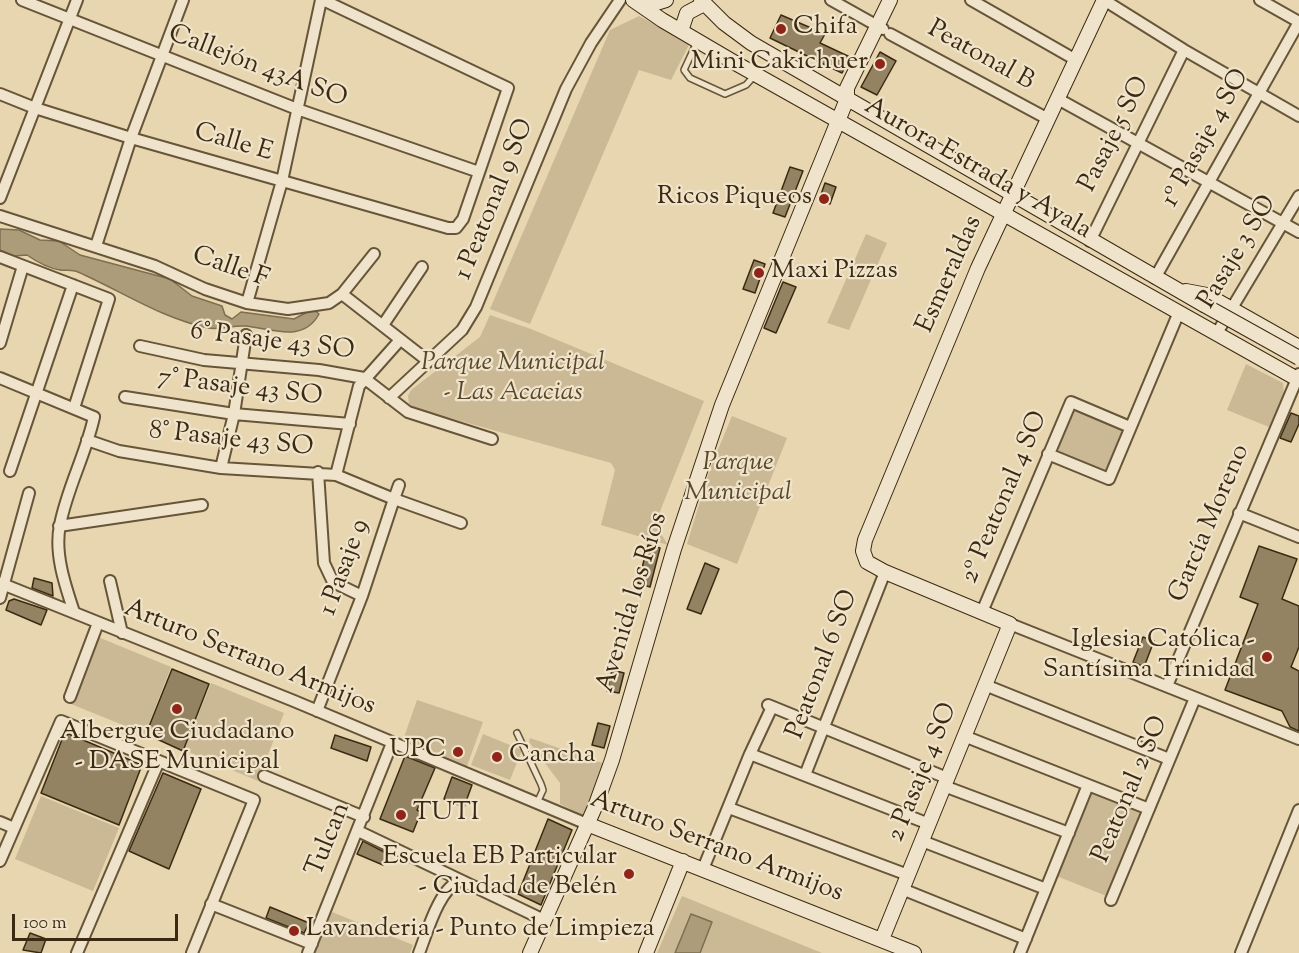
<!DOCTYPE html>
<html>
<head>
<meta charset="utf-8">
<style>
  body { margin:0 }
  #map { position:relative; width:1299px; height:953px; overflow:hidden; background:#e7d6af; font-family:"Sorts Mill Goudy",serif }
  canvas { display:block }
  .scale { position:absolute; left:12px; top:914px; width:166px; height:27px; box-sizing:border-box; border:3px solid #3b2a11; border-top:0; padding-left:8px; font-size:18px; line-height:21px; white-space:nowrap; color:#3b2a11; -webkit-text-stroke:4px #efe4cb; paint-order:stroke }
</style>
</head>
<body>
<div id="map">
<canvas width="1299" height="953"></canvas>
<div class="scale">100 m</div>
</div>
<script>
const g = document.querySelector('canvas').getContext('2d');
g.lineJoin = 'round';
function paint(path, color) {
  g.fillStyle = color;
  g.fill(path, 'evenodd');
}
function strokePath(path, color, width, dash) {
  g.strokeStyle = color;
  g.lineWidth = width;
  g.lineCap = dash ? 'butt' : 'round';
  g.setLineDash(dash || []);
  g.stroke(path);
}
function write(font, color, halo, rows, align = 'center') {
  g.font = font + ' "Sorts Mill Goudy",serif';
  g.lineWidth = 4.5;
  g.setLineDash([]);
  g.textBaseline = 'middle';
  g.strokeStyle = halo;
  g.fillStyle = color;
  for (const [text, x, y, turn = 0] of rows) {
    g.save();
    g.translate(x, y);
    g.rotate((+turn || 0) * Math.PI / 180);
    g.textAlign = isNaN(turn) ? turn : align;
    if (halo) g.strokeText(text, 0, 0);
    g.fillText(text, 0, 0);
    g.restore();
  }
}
paint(new Path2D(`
  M639,16l51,27 -19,37 -32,-10 -109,254 -40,-15 120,-279z
  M866,234l21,9 -38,87 -22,-7z
  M490,315l41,14 173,72 -49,123 13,21 -67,-20 14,-55 -4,-7 -197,-55 -5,-4 -1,-8 3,-6 69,-53z
  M1246,364l37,19 1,13 -15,31 -42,-17z
  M1072,408l53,21 -18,45 -53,-21z
  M732,416l55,22 -50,126 -50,-20 23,-75z
  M98,637l73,30 -26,67 -74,-30z
  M211,683l73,30 -26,68 -74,-31z
  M417,700l66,22 -17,47 -64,-26z
  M483,734l39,16 -12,30 -39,-15z
  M530,738l75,26 -19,53 -26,-13v-21l-31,-41z
  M1090,789l55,21 -36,87 -55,-22z
  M41,796l78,32 -26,63 -78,-32z
  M682,896l140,57h-165z
  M332,912l81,33 -3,8h-95z`), '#cab994');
const water = new Path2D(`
  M0,229l19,1 21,10 19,1 21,14 90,24 22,17 30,10 3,9 7,4 9,-7 53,7 19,-10 6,5c-16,30 -49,14 -74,12 -12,-1 -25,4 -37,2 -47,-10 -87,-37 -130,-56 -6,-3 -12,-1 -18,-2 -12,-2 -23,-8 -33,-15l-13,1 -14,-6z
  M691,914l21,8 -12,31h-25z`);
paint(water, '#ad9c79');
strokePath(water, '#7f6e4f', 1.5);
const building = new Path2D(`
  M781,15l44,19 -5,9 30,14 -8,16 -72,-35z
  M880,52l16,9 -19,34 -16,-8z
  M790,167l13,4 -18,46 -12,-4z
  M825,183l11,4 -6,17 -11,-4z
  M754,260l11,4 -10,29 -12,-4z
  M783,282l13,5 -20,46 -12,-5z
  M1291,413l8,3v8l-8,18 -11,-4z
  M648,545l12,3 -10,39 -12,-4z
  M1259,546l38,13 -15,40 17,7v41l-8,20 8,4v60l-9,-4 -8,-16 -57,-21 33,-86 -18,-7z
  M705,563l14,6 -18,45 -14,-5z
  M34,578l18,5 1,13 -21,-8z
  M14,599l33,11 -6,15 -35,-15 3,-9z
  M1143,637l11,4 -10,26 -11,-5z
  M172,669l37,15 -26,67 -37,-17z
  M612,670l12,3 -5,20 -12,-2z
  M598,723l12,3 -6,22 -12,-3z
  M69,734l73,31 -23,60 -78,-32 22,-56z
  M335,735l36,12 -4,14 -36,-13z
  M405,756l30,12 -18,42 4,2 -8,20 -33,-13z
  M163,773l38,16 -32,80 -40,-18z
  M452,777l20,8 -8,22 -20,-8z
  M548,819l24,11 -31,75 -23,-11z
  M363,841l25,13 -5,11 -26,-11z
  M270,907l39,16 -5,10 -38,-15z
  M30,933l16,6 -5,14 -18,-3z`);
paint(building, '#948363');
strokePath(building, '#3b2a11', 1.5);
const lane = new Path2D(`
  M697,42l-13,28 6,8 35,16 21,-9 9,-10
  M517,733l24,51 2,6 -6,13`);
const street = new Path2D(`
  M22,0l275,109 182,63
  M831,0l52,29
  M971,0l105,60
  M1104,0l80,50 115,66
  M1260,0l39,22
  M890,34l158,85
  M0,94l35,14 96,30 317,90h8l7,-9 45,-131 -185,-88
  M1058,99l241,133
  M0,198l77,-198
  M0,216l155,50 50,23 42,14 41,6 41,-6 13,-9 32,-40
  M1090,241l94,-191
  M96,246l35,-108 52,-138
  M0,257l109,42 -35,109
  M1155,278l144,-256
  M342,294l86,67
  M247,303l35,-122 39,-181
  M383,325l39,-58
  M1217,333l82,-137
  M0,343l23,-77
  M140,346l64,14 115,10 45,8 44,34 84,27
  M0,378l94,39c-8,37 -27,71 -34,108 -6,28 5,60 14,87
  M125,397l109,17 116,10
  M389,398l73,-68 14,-23 90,-218 25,-46 29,-43
  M87,440l32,11 102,17 115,7 58,24 -32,97 -45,115
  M1048,454l61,25 70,-167
  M221,468l13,-54 12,-79
  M10,471l63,-186
  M318,472l6,91 9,19 29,14
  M336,475l23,-89 41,-46
  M399,485l-5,14 67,24
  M1239,513l60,24
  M59,526l143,-21
  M110,581l12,52
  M0,583l294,118 293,123
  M0,598l29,-105
  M982,612l89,-210 59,25
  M1010,624l289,115
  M985,685l184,74
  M1167,686l132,-312
  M70,697l28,-74
  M768,705l179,73
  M964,736l185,73
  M750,754l179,70
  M805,775l80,-203
  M264,776l100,41
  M944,786l125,47
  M729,808l179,67
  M0,822l14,6
  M358,831l186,89
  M922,841l124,48
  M0,861l61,-140 193,79 -62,153
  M703,869l47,-115 22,-47
  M902,889l124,50
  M1111,900l84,-202
  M211,904l101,40
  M77,953l82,-192
  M308,953l84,-210
  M419,953c8,-20 20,-65 41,-72
  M1020,953l68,-168
  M1241,953l58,-143`);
const secondary = new Path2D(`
  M633,0l29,20 75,44 562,316
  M637,0l16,4 13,-4
  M701,0l23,23 27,20 453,262
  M681,31l6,-18 17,-9
  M1186,291l21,4 92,52
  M587,824l327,129
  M882,939l128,-315 -125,-52 -18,-10 -4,-11 2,-11 113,-272 126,-268
  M530,953l65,-146 17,-47 62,-211 48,-144 125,-306v-11l43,-88
  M646,953l37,-92`);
strokePath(lane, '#665538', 8);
strokePath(street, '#665538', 14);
strokePath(secondary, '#3b2a11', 16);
strokePath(lane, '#efe4cb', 5);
strokePath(street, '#efe4cb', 10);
strokePath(secondary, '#efe4cb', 14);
const secondaryBridge = new Path2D(`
  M1204,305l95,53`);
strokePath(secondaryBridge, '#3b2a11', 16, []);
strokePath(secondaryBridge, '#efe4cb', 14);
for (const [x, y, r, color] of [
  [781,29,6,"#8f2418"],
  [880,64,6,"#8f2418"],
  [824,199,6,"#8f2418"],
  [759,273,6,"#8f2418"],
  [1267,657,6,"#8f2418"],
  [177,709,6,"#8f2418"],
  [458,752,6,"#8f2418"],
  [497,757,6,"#8f2418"],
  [401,815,6,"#8f2418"],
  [629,874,6,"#8f2418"],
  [294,931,6,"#8f2418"]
]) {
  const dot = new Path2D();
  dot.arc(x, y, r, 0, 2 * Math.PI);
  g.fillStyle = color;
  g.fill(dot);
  strokePath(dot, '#efe4cb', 2);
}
write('26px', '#3b2a11', '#efe4cb', [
  ["Chifa",793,29],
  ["Mini Cakichuer",868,64,"right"],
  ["Ricos Piqueos",812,199,"right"],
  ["Maxi Pizzas",771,273],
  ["Iglesia Católica -",1255,642,"right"],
  ["Santísima Trinidad",1255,672,"right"],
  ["Albergue Ciudadano",177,734,"center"],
  ["- DASE Municipal",177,764,"center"],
  ["UPC",446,752,"right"],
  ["Cancha",509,757],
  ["TUTI",413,815],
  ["Escuela EB Particular",617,859,"right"],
  ["- Ciudad de Belén",617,889,"right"],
  ["Lavanderia - Punto de Limpieza",306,931]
], 'left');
write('26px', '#3b2a11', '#efe4cb', [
  ["Peatonal B",980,57,29],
  ["Callejón 43A SO",257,68,21],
  ["Pasaje 5 SO",1116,135,-63],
  ["1º Pasaje 4 SO",1207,139,-61],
  ["Calle E",233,144,16],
  ["Aurora Estrada y Ayala",977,170,30],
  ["1 Peatonal 9 SO",496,200,-68],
  ["Pasaje 3 SO",1239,253,-59],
  ["Calle F",230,269,19],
  ["Esmeraldas",951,275,-66],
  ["6° Pasaje 43 SO",272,343,7],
  ["7° Pasaje 43 SO",240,389,7],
  ["8° Pasaje 43 SO",231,441,6],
  ["2º Peatonal 4 SO",1006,498,-67],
  ["García Moreno",1211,524,-67],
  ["1 Pasaje 9",346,568,-70],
  ["Avenida los Ríos",634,603,-73],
  ["Arturo Serrano Armijos",249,659,22],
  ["Peatonal 6 SO",824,665,-69],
  ["2 Pasaje 4 SO",924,773,-68],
  ["Peatonal 2 SO",1132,790,-67],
  ["Tulcan",330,840,-68],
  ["Arturo Serrano Armijos",716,848,21]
]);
write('italic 26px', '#58472b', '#efe4cb', [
  ["Parque Municipal",513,365],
  ["- Las Acacias",513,395],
  ["Parque",738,465],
  ["Municipal",738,495]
]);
</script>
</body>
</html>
